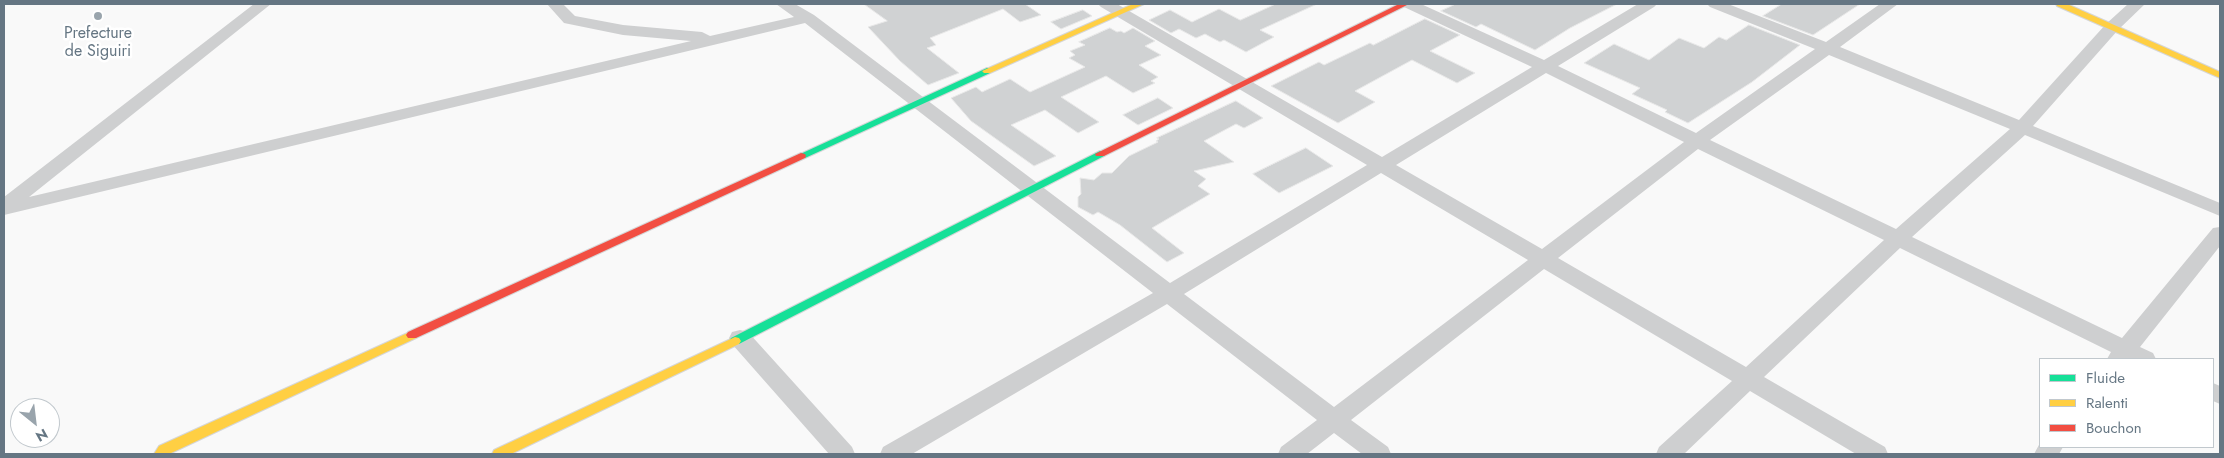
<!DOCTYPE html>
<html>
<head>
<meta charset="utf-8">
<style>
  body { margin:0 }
  #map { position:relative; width:2224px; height:458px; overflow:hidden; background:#f9f9f9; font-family:Jost,sans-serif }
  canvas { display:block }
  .frame { position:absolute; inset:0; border:5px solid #657683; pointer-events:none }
  .legend { position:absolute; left:2039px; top:358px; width:175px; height:90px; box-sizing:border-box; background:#fff; border:1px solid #c1c8cd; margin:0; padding:6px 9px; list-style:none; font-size:15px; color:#657683 }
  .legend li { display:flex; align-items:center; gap:10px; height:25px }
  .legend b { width:25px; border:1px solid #c1c8cd }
  .north { position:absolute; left:10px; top:398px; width:50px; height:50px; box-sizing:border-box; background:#fff; border:1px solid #c1c8cd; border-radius:50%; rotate:151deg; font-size:14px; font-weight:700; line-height:20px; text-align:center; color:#657683 }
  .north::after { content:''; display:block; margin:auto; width:18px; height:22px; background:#99a4ac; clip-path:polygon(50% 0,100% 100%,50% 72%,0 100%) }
</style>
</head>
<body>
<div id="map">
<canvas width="2224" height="458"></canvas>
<div class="frame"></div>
<ul class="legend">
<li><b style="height:6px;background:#16e098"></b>Fluide</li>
<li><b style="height:6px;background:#ffcf43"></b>Ralenti</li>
<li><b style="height:6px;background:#f24e42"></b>Bouchon</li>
</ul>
<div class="north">N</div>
</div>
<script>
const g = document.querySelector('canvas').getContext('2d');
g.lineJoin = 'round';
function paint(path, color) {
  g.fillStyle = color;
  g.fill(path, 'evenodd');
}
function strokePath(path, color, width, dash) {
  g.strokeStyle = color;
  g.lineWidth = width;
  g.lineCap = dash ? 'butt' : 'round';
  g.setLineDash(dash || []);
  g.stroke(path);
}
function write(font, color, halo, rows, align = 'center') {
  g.font = font + ' Jost,sans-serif';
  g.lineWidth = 5;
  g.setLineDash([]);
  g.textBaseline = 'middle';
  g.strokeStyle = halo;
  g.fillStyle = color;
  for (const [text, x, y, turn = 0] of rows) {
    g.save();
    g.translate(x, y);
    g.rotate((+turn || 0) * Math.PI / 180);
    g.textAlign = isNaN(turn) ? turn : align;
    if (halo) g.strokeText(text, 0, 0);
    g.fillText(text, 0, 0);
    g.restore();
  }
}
const building = new Path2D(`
  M864,4h161l16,11 -21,7 -17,-13 -73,29 6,7 -9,3 32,25 -31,12 -28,-24 -32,-34 19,-6z
  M1276,4h41l-57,26 14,7 -28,15 -22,-12 -4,2 -15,-8 -9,4 -17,-9 -8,4 -22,-13 21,-10 22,12 27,-13 21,11z
  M1456,4h161l-47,24 -35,22 -54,-26 -5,3 -35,-16z
  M1782,4h78l-47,31 -50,-19z
  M1083,10l9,6 -31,13 -10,-7z
  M1425,19l35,16 -30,16 45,22 -18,10 -45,-23 -57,31 20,11 -37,21 -67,-37 48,-24 5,3 46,-22 3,2z
  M1749,25l51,20 -48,37 -64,41 -23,-11 2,-2 -35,-16 8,-6 -56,-25 30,-19 35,16 30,-22 25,10 15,-11 7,3z
  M1110,28l7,4 4,-1 3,2 9,-5 22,13 -10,5 16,9 -22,10 19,12 -7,4 4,2 -22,10 -27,-17 -45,21 38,25 -21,11 -33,-23 -34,15 45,31 -22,10 -63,-45 -20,-23 25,-11 6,5 28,-13 20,13 55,-25 -16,-9 6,-3 -5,-4 15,-6 -6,-3z
  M1158,98l15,10 -35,17 -15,-10z
  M1236,101l27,17 -19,10 -8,-4 -32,17 30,21 -40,9 12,8 -8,7 12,8 -58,34 32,25 -17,9 -47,-37 -22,-13 -5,3 -15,-8v-10l3,-3 -1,-16 14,2 8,-7h10l17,-17 29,-14 -2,-1 3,-2 -2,-1z
  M1306,148l27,18 -54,27 -26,-19z`);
paint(building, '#d0d2d3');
strokePath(building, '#e8e8e8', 1);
const fast = new Path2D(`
  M987,68l3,1v4l-185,85h-8l-1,-2z
  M1100,151l5,3 -1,2 -365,188h-8l-2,-3 2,-3z`);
const slow = new Path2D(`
  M1133,4h11l-154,69h-6l-2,-2z
  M2056,4h11l153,68v6l-163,-72z
  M412,331l4,1 2,3 -2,3 -247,116h-15l5,-8z
  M735,337l4,1 2,3 -2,3 -228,110h-19l2,-4z`);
const jam = new Path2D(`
  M1399,4h10l-305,152h-8l-1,-2z
  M801,153l4,1 1,2 -1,2 -389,180h-8l-2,-3 2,-3z`);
strokePath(fast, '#d5d6d7', 2);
strokePath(slow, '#d5d6d7', 2);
strokePath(jam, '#d5d6d7', 2);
paint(new Path2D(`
  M254,4h17l-242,193 662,-156 -68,-6 -59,-12 -17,-19h16l12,12 48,9 79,7 8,4 84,-19 -18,-13h19l19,11 356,268 197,-118 -266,-158 -3,-3h19l265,153 150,-90 -128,-60 -3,-3h20l123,56 94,-56h19l-3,3 -96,59 138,67 119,-84 -105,-42 -3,-3h21l98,38 54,-38h18l-58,43 179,73 87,-96 22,-20h17l-27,26 -85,96 187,77v13l-195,-81 -113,102 210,101 91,-110 7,-1v19l-80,101 13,6 3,6h-49l4,-7 -211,-104 -136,129 121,70 3,7h-32l-106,-63 -66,63h-28l3,-7 73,-66 -188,-112 -193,151 37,27 3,7h-29l-28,-21 -27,21h-29l3,-7 36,-27 -150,-116 -255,150h-32l3,-7 270,-154 -348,-270 -801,192v-18zM1829,55l181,74 -114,100 -186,-89zM1546,73l138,69 -142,107 -146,-84zM1698,149l186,91 -138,127 -188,-109zM1381,173l147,87 -194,147 -150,-113z
  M740,330l8,2 104,115 3,7h-26l-97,-110 -3,-6 3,-6z
  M2213,383l7,3v18l-7,-3z
  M2040,443v4h23l-4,7h-25z`), '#cecfd0');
paint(fast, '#16e098');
paint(slow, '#ffcf43');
paint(jam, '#f24e42');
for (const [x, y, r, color] of [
  [98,16,5,"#99a4ac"]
]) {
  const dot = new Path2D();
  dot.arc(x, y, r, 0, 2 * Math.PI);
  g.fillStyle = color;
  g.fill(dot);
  strokePath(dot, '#fff', 2);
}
write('16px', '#657683', '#fff', [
  ["Prefecture",98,34],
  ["de Siguiri",98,52]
]);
</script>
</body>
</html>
